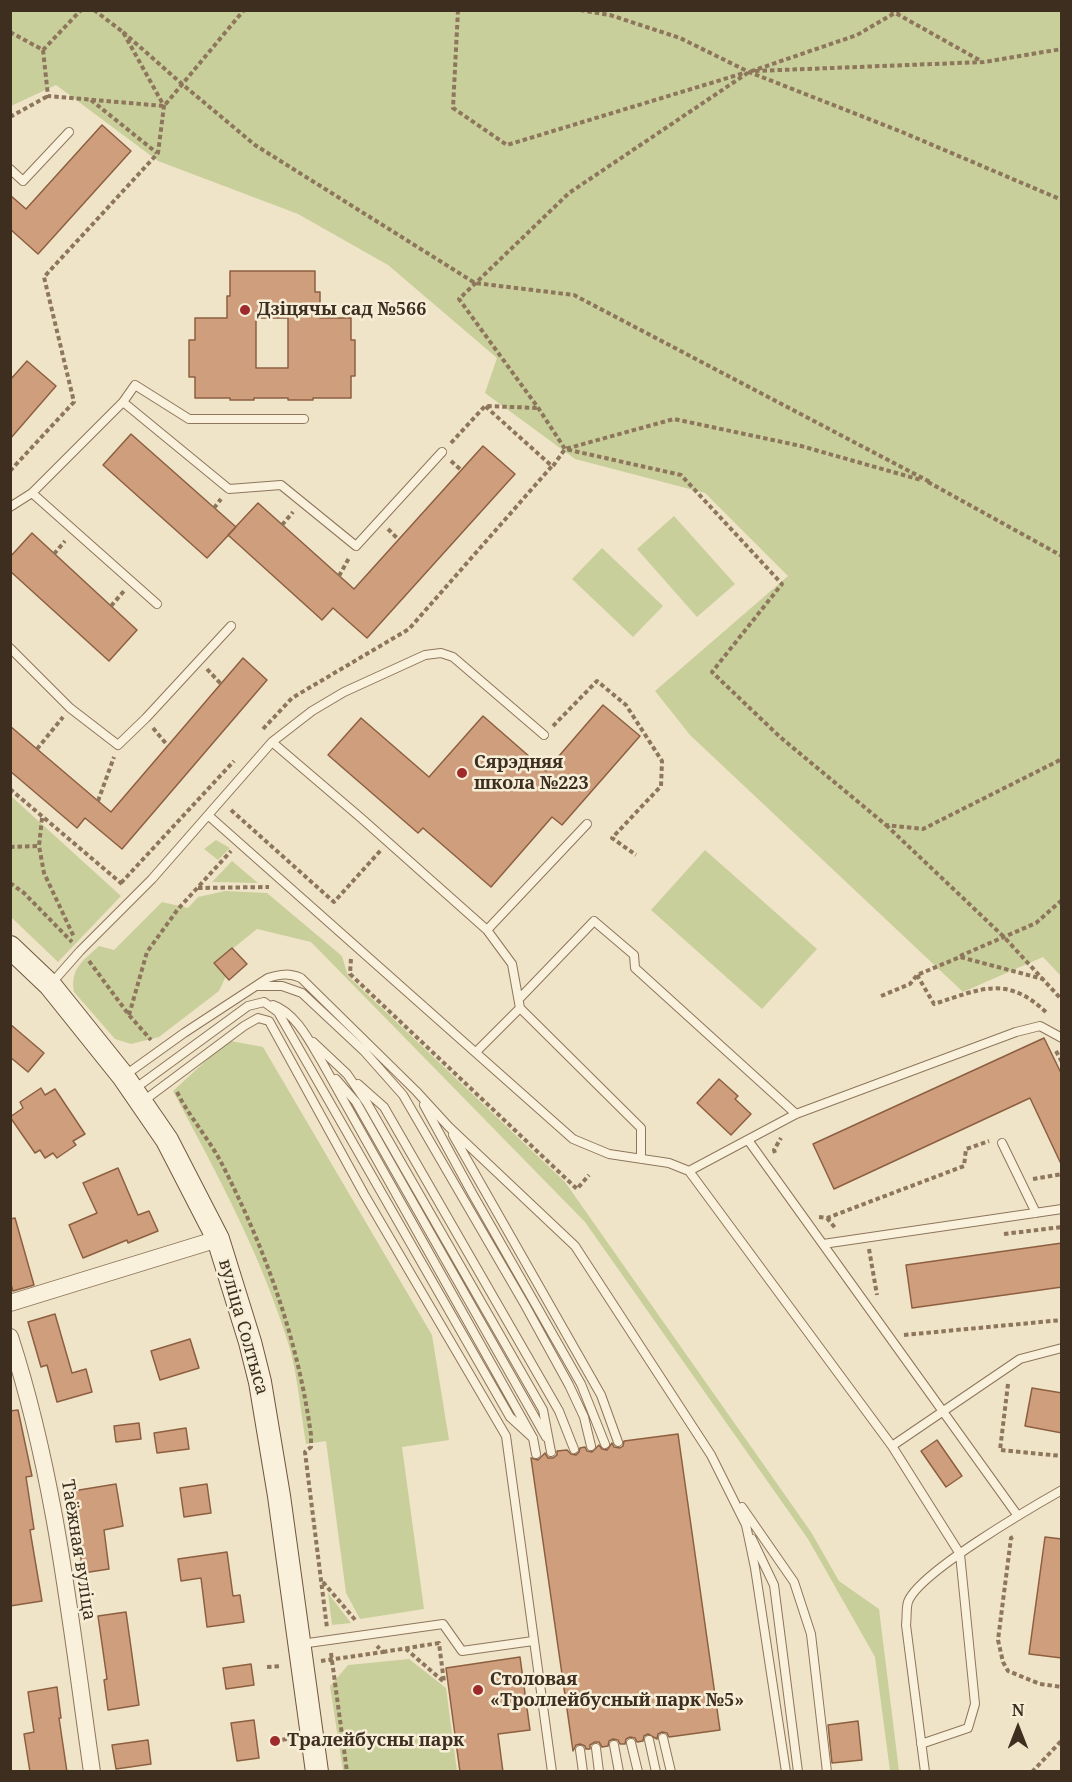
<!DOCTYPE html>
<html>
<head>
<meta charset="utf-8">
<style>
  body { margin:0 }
  #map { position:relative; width:1072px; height:1782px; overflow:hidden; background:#f0e4c8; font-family:"Noto Serif",serif }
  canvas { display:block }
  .frame { position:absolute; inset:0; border:12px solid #3d2e20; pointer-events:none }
  .north { position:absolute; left:988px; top:1698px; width:60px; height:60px; -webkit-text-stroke:4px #f7eed8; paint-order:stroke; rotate:0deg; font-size:16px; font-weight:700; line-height:24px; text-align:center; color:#3d2e20 }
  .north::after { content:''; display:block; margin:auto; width:21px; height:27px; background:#3d2e20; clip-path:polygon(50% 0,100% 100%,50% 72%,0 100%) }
</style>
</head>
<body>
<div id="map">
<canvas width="1072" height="1782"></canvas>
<div class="frame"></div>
<div class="north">N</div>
</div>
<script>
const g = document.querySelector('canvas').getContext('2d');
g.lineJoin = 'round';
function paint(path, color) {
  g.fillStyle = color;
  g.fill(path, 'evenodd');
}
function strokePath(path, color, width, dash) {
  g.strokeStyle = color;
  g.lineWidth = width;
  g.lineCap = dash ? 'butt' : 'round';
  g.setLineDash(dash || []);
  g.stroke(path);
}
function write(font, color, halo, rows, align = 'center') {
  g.font = font + ' "Noto Serif",serif';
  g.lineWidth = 5;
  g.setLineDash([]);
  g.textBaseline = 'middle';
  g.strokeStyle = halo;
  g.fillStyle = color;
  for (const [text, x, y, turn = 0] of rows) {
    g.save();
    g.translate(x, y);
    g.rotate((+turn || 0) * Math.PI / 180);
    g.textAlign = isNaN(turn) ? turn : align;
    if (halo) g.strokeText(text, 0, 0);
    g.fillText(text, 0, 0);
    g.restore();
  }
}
paint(new Path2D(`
  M10,11h1051v965l-18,-19 -80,35 -273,-257 -35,-44 133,-115 -83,-83 -130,-34 -90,-66 12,-35 -109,-93 -90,-51 -140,-53 -102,-76 -45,21z
  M674,516l61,68 -38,33 -60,-68z
  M602,548l61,58 -30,31 -61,-58z
  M11,796l110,100 -63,66 -47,-45z
  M216,840l14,8 -12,12 -14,-11z
  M705,850l112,99 -55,60 -111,-99z
  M232,861l26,22 -46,-1z
  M225,891l42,2 75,63 6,20 217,206 246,350 28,49 40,28 20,162h-9l-15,-114 -67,-118 -223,-317 -274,-280 -54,-13 -42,34 11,13 -7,15 -60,46 -28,7 -16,-5 -41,-47c-4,-24 9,-31 25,-46l15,4 48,-48 26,6 10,-11z
  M231,1041l32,6 169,288 17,105 -47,7 22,162 -64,10 -14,-26 -20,-152 -20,3c-5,-31 -8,-64 -16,-95 -28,-93 -72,-173 -117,-258l38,-35z
  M328,1593l23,30 -19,2z
  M409,1659l37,29 11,83h-114l-13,-85 18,-21z`), '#c9cf9b');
const building = new Path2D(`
  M102,125l29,26 -93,103 -28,-25v-34l16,14z
  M230,271h85v21h5v26h31v22h4v36h-4v22h-38v2h-25v-2h-34v2h-24v-2h-35v-21h-6v-37h6v-22h32v-22h3zM256,318h32v50h-32z
  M27,361l29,25 -46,53v-59z
  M131,434l105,93 -29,31 -104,-93z
  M483,446l32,28 -148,164 -34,-30 -11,12 -94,-85 30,-32 96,86z
  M32,533l105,97 -28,31 -99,-90v-14z
  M243,658l24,22 -145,169 -37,-31 -8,10 -67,-57v-45l101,86z
  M603,705l37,31 -78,89 -10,-8 -61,70 -68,-59 -5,5 -90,-78 33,-37 68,59 54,-61 63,55z
  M232,948l15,16 -18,16 -15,-17z
  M10,1024l34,29 -16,19 -18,-15z
  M1044,1038l18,37v91l-32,-68 -196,91 -21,-45z
  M719,1079l19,17 -3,3 16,15 -20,21 -34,-32z
  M41,1088l4,7 10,-6 30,45 -12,7 3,4 -19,13 -4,-5 -8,5 -5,-8 -5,3 -25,-36 13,-9 -3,-6z
  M118,1168l20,47 11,-4 9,20 -30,12 -1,-3 -44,18 -14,-33 28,-12 -14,-30z
  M15,1218l19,67 -21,6 -3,-10v-62z
  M1062,1243v44l-150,21 -6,-43z
  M55,1314l17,59 14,-4 6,23 -35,10 -10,-37 -6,2 -13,-45z
  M190,1339l9,29 -39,12 -9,-29z
  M1032,1388l30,5v40l-37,-7z
  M18,1410l14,66 -6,1 8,52 -4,1 12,71 -32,5v-195z
  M139,1423l2,16 -25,3 -2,-16z
  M186,1428l3,21 -32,4 -3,-20z
  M678,1434l42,296 -51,7 -2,-4 -5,-1 -4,2 -1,5 -9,-5 -4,2 -1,5 -6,1 -2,-4 -5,-1 -4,2 -1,5h-5l-2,-4 -5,-1 -4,2 -1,5 -6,1 -3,-5h-4l-5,3v4h-4l-1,-3 -5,-2 -4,1 -3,6 -42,-293 7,2 7,-7 3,5h5l4,-3v-4l10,-1 4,4 5,1 3,-3 1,-4 5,-1 2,4 5,1 7,-7 3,4 5,1 5,-7 2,4 6,1 3,-2 1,-5z
  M937,1440l25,36 -16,11 -25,-36z
  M116,1484l7,42 -19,4 5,39 -26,4 -3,-21 3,-1 -10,-60z
  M207,1484l4,29 -27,4 -4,-29z
  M1045,1537l17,2v119l-33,-4z
  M227,1552l6,44 7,-1 4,27 -37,5 -6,-49 -20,3 -3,-22z
  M126,1612l13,93 -31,5 -4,-30 3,-1 -9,-63z
  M520,1657l10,73 -32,4 5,38h-43l-14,-104z
  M251,1664l3,21 -28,4 -3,-21z
  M57,1687l4,31h-2l8,54h-37l-6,-38 10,-2 -6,-40z
  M254,1720l5,38 -22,3 -6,-38z
  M858,1721l4,39 -30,3 -4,-38z
  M148,1740l3,24 -35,5 -4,-24z`);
paint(building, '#cf9f7d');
strokePath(building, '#8d5f41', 1.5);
const service = new Path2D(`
  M10,169l13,12 46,-49
  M123,402l12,-17 54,34h115
  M32,493l125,111
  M10,507l22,-14 91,-91 106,87 52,-4 75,61 86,-94
  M10,648l60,60 48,37 28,-27 85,-92
  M272,742l89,76 126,112 25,34 8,44
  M209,816l364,323 36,15 60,9 20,8 203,275 68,108 15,150 -7,24 -47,16
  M487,930l100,-106
  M50,985l30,-34 72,-72 120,-137 40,-31 32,-19 81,-37 16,-2 12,4 91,78
  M258,986h24l20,7 62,58 39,44 122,210 44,80 15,32 7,29
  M519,999l75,-78 40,34 1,13 161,146
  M273,1005c23,8 37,37 49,57l211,376 3,16
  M313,1042l34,32 20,29 176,307 8,42
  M476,1052l44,-44 121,120v31
  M124,1076l60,-43 84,-55c13,-4 21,-5 33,0l115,113 33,36 126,119 136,209 35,70 9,43 31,204
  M336,1079l20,23 190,335
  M358,1084l26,23 175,304 15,38
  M133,1090l115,-84 16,-4 14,10 232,405 23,21
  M142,1102l102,-76 14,-8 11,3 95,173 142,242 46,336
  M424,1105l48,88 109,191 24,60
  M453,1135l148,260 17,47
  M748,1140l270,376
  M1002,1143l34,70
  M689,1171l107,-57 220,-82 24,-6 22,12
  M823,1244l239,-35
  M892,1446l128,-87 42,-11
  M742,1507l52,75 17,52 16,138
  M752,1539l22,46 24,187
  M301,1644l142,-20 19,27 71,-10
  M663,1738l8,34
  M649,1740l7,32
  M631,1743l7,29
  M614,1745l5,27
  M596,1748l3,24
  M580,1750l3,22
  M925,1772l-19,-147c1,-7 0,-17 2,-23 10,-29 124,-95 154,-112`);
const minor = new Path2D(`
  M10,1303l208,-64
  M10,1337c46,141 61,289 82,435`);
const secondary = new Path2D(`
  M10,947l40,38 73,91 44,64 51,99 32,103 10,40 19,114 38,276`);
strokePath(service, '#8d765c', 10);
strokePath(minor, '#8d765c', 18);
strokePath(secondary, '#6f573f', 24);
strokePath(new Path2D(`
  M458,10l-5,98 54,37 237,-72
  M580,10l30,5 70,23 69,34 153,60 160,68
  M890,10l91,51
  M900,10l-43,25 -108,37 -180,121 -110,106 80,110 26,40 116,26 101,109 -70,88 68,65 106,88 37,4 139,-70
  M10,32l33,18 38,-40
  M123,32l59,52 73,61 220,138 99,12 356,187
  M43,50l5,46 116,10 80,-96
  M755,71l229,-9 78,-13
  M91,100l66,53
  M10,117l38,-21
  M451,443l34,-37 54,2
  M451,461l10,9
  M553,466l12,-17 109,-30 127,27 120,34
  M10,471l64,-69 -30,-125 114,-124 6,-47 -41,-74 -29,-22
  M928,482l134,74
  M214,508l7,-9
  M282,525l11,-13
  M388,529l10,10
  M54,554l11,-13
  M339,576l10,-18
  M111,606l13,-15
  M207,669l14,15
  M553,726l44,-45 29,24 36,56 -1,25 -49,52 24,17
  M153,728l15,18
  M263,729l29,-31 117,-69 143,-163 -67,-60
  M37,749l26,-32
  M10,789l112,95
  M98,801l16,-44
  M231,810l103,92 47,-52
  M42,818l-3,28 5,27 30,64
  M886,825l118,112 58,63
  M10,847l29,-1
  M10,883l14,10 48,49
  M121,883l113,-122
  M198,888l71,-1
  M960,956l76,-33 26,-23
  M351,959l-1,15 227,215 12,-14
  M89,961l40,54 22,25
  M917,975l17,29c47,-15 73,-30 114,10
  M881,996l29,-12 7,-9 43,-18 83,22
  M129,1015l18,-63 31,-43 53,-58
  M1056,1051l6,11
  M177,1092c13,26 33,48 46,74 43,85 75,174 88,269v12l-6,5 22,176
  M775,1153l-1,-3 7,-12
  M1033,1179l29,-5
  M819,1217l8,1 137,-52 2,-17 23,-8
  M827,1218l9,11
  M1004,1234l58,-7
  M869,1249l8,46
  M904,1335l158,-15
  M1008,1384l-8,66 62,6
  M1013,1537l-2,1 -13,102 5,22 5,9 32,13 22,3
  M323,1582l34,40
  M383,1652l56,-9 5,39 -38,-33
  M331,1653l16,119
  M321,1661l62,-9 -6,-6
  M267,1667l14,-1
  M275,1741l17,-3
  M1032,1772l30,-32`), '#8d765c', 4, [4.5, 3]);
strokePath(service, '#faf1dc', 8);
strokePath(minor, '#faf1dc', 16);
strokePath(secondary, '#faf1dc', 22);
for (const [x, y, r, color] of [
  [245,310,6,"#9e2a2b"],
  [462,773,6,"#9e2a2b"],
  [478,1690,6,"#9e2a2b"],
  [275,1741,6,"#9e2a2b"]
]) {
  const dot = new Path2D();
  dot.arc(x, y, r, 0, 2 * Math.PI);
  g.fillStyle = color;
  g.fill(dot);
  strokePath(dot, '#f7eed8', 2);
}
write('bold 18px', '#3d2e20', '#f7eed8', [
  ["Дзіцячы сад №566",257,310],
  ["Сярэдняя",474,763],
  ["школа №223",474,784],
  ["Столовая",490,1680],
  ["«Троллейбусный парк №5»",490,1701],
  ["Тралейбусны парк",287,1741]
], 'left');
write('18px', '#3d2e20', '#f7eed8', [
  ["вуліца Солтыса",243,1327,74],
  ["Таёжная вуліца",78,1550,81]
]);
</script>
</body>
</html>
